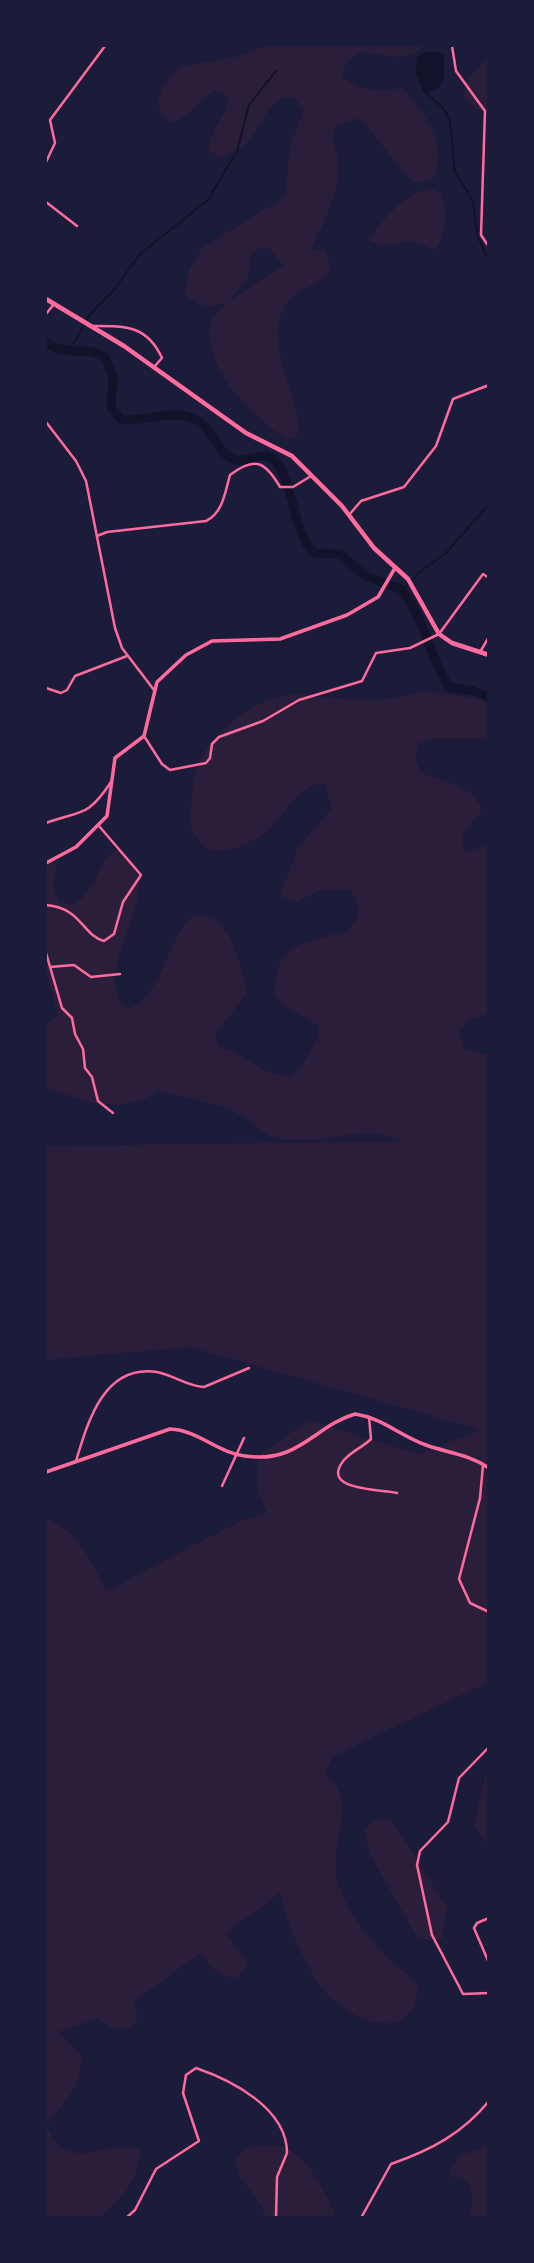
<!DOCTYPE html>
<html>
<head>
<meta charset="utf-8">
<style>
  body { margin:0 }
  #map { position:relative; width:534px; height:2263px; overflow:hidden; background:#1b1b3a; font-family:"Work Sans",sans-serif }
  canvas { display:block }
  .frame { position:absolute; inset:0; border:47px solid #1b1b3a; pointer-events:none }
</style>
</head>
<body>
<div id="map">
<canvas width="534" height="2263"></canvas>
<div class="frame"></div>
</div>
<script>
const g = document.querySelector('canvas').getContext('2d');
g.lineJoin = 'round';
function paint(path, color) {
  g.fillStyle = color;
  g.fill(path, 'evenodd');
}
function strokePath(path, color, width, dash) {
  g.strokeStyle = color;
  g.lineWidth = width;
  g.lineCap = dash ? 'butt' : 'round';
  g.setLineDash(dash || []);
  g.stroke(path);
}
paint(new Path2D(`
  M264,46h160c-16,18 -43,9 -63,5l-15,12 -4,14c20,14 36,15 60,11 24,23 45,57 32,90l-18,6c-23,-19 -35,-45 -57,-66l-24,8c-6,24 4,22 4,42 -1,27 -16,58 -29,82h15c17,32 -19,34 -35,48 -3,3 -7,10 -8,14 -14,29 13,84 18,115l-4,10 -11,2c-33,-25 -81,-68 -75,-114 1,-7 10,-16 15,-22 -18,5 -26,4 -40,-9l3,-22 14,-24 83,-51 5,-51 13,-34 -7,-13 -12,-2 -14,11 -24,37 -23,12 -15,-6c2,-21 16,-32 21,-52l-5,-6 -10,-3 -27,25 -15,8 -10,-7 -5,-14 7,-18 15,-17 61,-11zM262,246l9,4 12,16 -57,37 22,-24 3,-24z
  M488,57v55l-12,-3 -12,-11 2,-17z
  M430,188l12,5c5,18 5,42 -7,57l-22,-9 -32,5 -13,-6c18,-23 33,-44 62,-52z
  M425,691l63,9v39h-57l-13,5 -3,15 6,14c22,9 51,11 61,36 -8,17 -28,23 -16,43l22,-7v169l-21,6 -8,13 5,15 25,7 -1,627 -156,75 -7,18c36,24 2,72 13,107 13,43 47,74 80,102 -1,68 -77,35 -100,-1 -17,-27 -31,-60 -38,-90l-54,40 22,30 -9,14c-19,3 -28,-10 -39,-24l-66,49 4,15 -8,12 -19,-2 -14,-8 -39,13 25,25c-3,13 -5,26 -13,38 -7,12 -18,18 -23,32 22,49 52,12 93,22 1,28 -19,52 -41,69l-53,-1v-698c29,8 49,47 60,72l133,-69 28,-10 -10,-21 1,-35 51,-36 109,34 63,-24 -292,-83 -143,13v-214l357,-5c-45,-18 -79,5 -122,-2 -17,-3 -22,-12 -36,-21 -25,-16 -58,-21 -87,-26 -39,23 -73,10 -112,-5v-63l12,-9 -12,-43v-112l11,7 -4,19 6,15 11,4c32,-13 24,-47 49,-56 6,8 16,18 19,28 9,35 -47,105 -10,131 38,-9 44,-95 72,-93 4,0 11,4 15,5 16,6 29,55 32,72l-32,44 5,11c31,7 66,53 86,12 6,-14 14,-18 12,-34l-34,-19 -9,-10c-2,-57 32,-52 74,-66 12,-17 12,-24 1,-41l-31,2 -23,11 -16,-6 18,-49 34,-39 -8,-25c-29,2 -37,31 -56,47 -12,11 -44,27 -60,19 -7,-4 -13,-14 -17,-21 0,-19 0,-47 7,-64 16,-35 60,-68 98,-70 9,0 19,3 27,3 36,4 68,5 102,-6z
  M488,1765v82l-14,-22z
  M391,1819l56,88 -5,32 -13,1 -13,-4 -46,-82 -6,-23 11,-11z
  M488,2145v72h-21c7,-10 6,-24 0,-36l-15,-4 -3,-6 9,-14z
  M253,2146c10,0 20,-1 29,1 24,4 46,50 54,70h-74l2,-8 -24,-32 -5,-17 5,-8z`), '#2a1e3b');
paint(new Path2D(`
  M427,51l17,3c0,19 4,38 -21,38l-7,-19 1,-16z`), '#12122b');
strokePath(new Path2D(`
  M423,90l20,18 7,13 5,51 18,29 4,33 12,28
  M65,352l11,-12 14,-26 23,-23 27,-37 68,-54 29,-49 12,-46 27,-34
  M403,591l15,-18 28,-20 43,-49`), '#12122b', 2);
strokePath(new Path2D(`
  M46,343c23,15 37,1 59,14l8,21 -2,29 9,12c25,4 50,-11 75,0 18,8 22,37 42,41 14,3 31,-15 43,7 14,26 13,57 30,82l5,4 25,1 25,22 36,13c24,29 28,68 48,98l25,4 15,7`), '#12122b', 9);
strokePath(new Path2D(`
  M452,46l4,25 29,40 -4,124 8,12
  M46,162l9,-19 -5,-23 55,-74
  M46,202l31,24
  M46,314l8,-10
  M93,326c32,0 54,-1 69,32l-8,9
  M46,422l30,39 10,20 29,147 7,20 32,42
  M349,515l12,-14 43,-14 32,-41 17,-47 36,-14
  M97,536l10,-4 99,-11c17,-8 19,-29 24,-46 26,-20 36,-12 50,12h13l18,-11
  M480,652l9,-15
  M46,688l15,5 6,-3 8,-14 52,-20
  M144,736l18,28 8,6 36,-7 4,-5 2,-14 7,-7 44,-16 36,-21 63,-19 14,-28 34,-5 29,-14 44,-60 6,4
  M46,823c36,-13 41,-5 65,-41
  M46,905c36,3 36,30 58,36l10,-7 9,-32 18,-27 -42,-49
  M46,953l16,55 10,10 3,16 8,15 2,19 7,9 6,24 15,12
  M50,967l24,-2 17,12 29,-3
  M369,1417l2,22c-8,8 -19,12 -27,21 -26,32 41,29 53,33
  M76,1461c12,-40 28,-97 81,-89 16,3 30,14 47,15l45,-19
  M483,1465l-3,33 -21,81 11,24 19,9
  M222,1486l22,-48
  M489,1747l-30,31 -11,44 -28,29 -3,14 15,70 31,59 26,-1
  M489,1918l-12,5 -3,5 15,35
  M126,2218l9,-8 21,-41 43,-28 -16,-48 3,-18 10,-7c35,12 91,40 91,85l-10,24 -1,41
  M361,2218l30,-54c40,-14 71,-30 98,-63`), '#ff6b9d', 2.5);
strokePath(new Path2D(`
  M46,863l30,-16 31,-31 8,-58 29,-22 13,-54 29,-27 26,-14 68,-2 67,-24 31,-18 17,-29
  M46,1472l124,-43c28,1 48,24 75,27 54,8 69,-30 110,-42 28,4 45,22 71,31 22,8 42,9 63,23`), '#ff6b9d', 3.5);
strokePath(new Path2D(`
  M46,299l78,47 122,87 46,23 50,50 32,42 34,31 31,55 13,9 37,12`), '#ff6b9d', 4.5);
</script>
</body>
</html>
